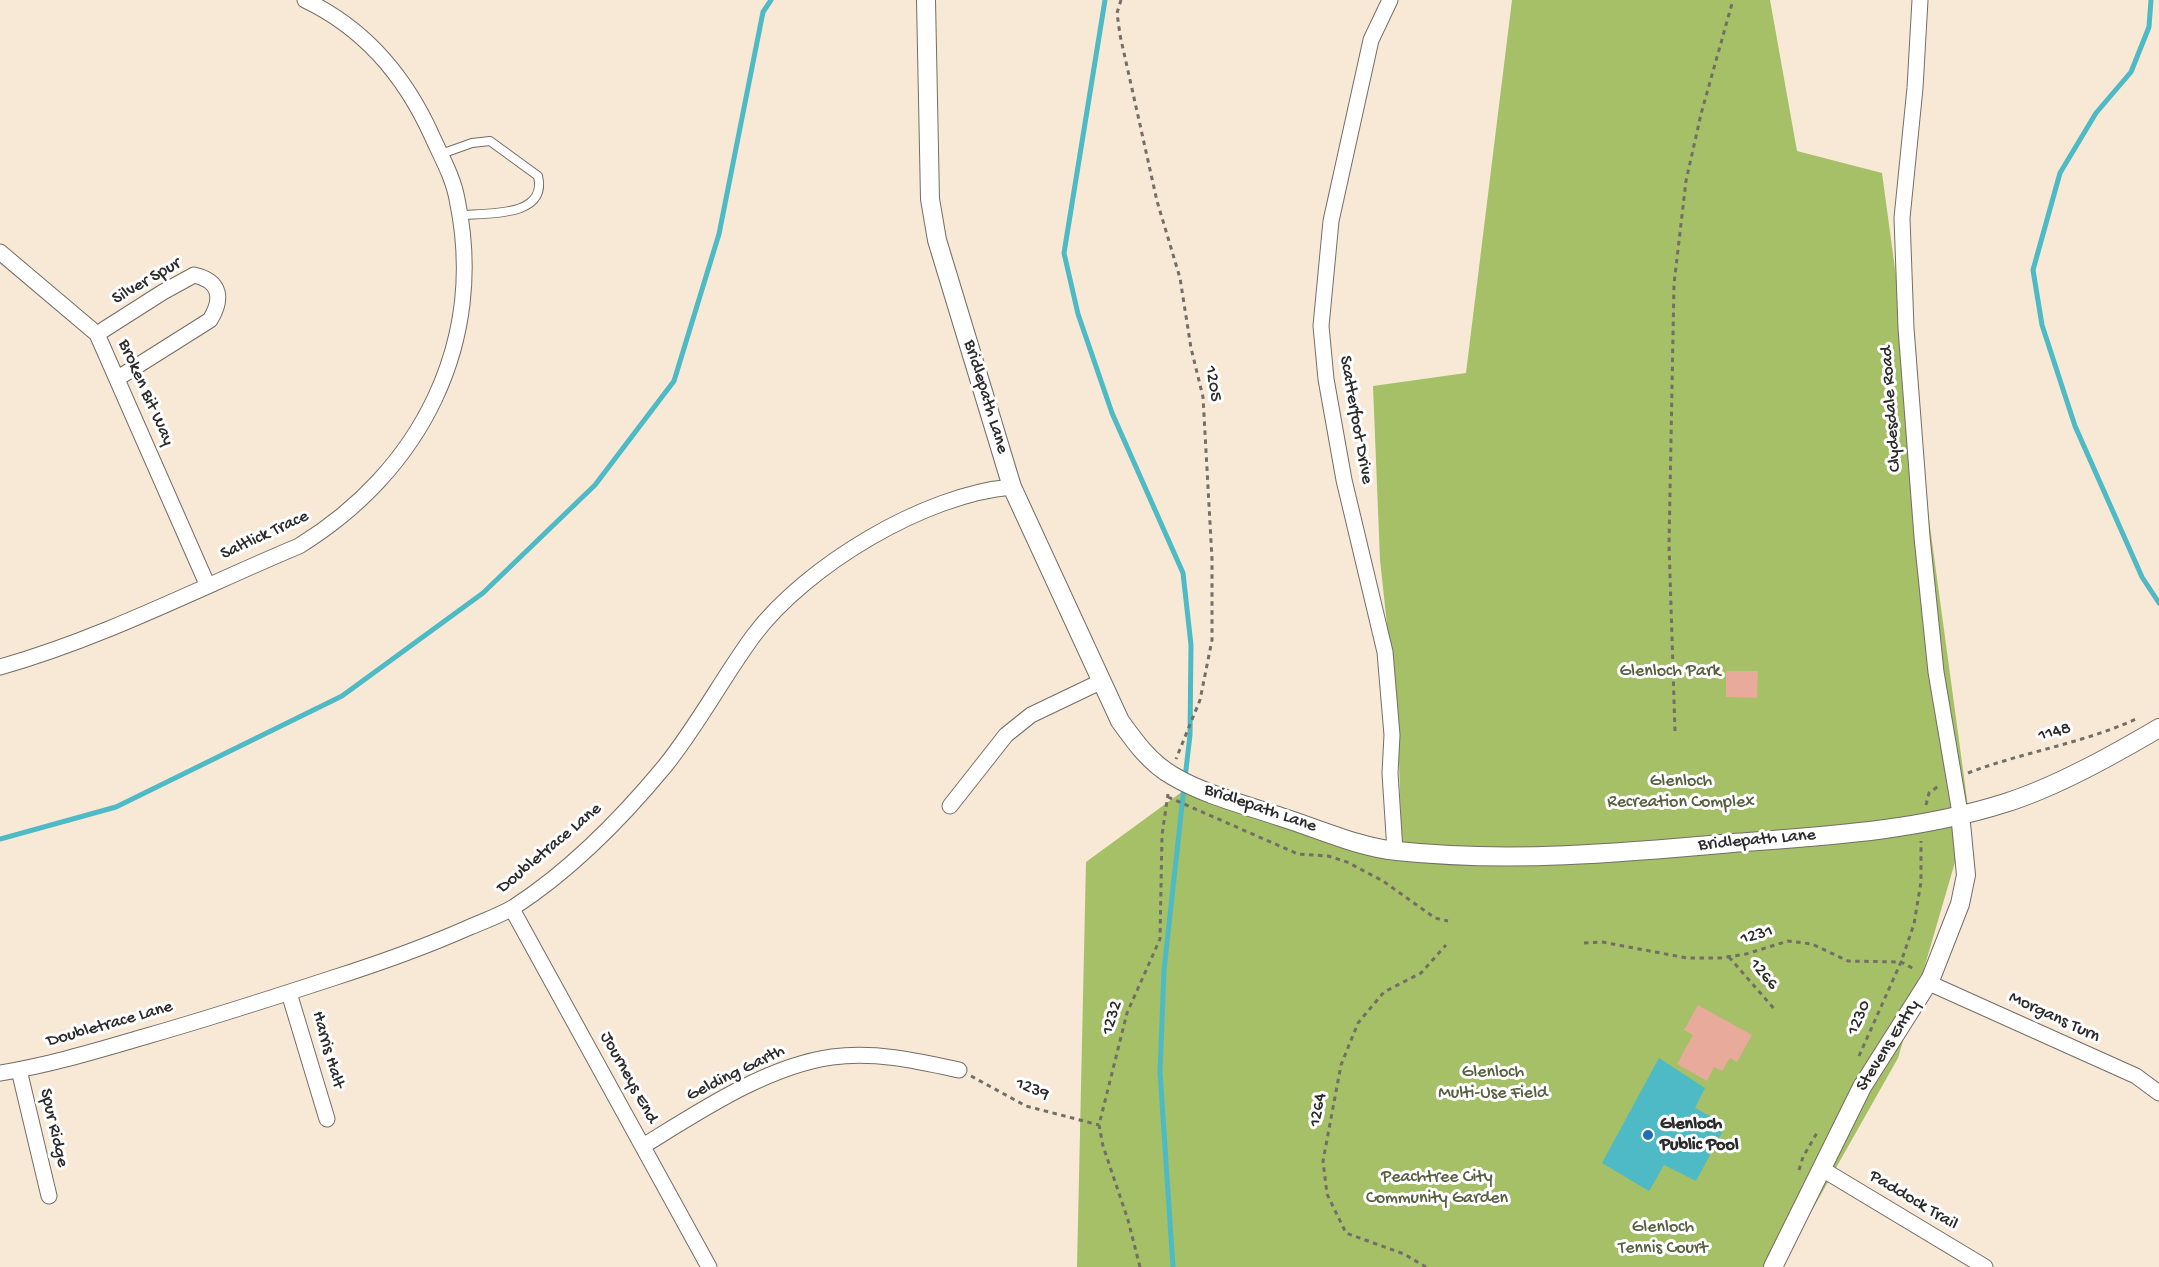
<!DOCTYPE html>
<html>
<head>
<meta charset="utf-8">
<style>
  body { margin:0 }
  canvas { display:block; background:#f8e9d6 }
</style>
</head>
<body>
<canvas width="2159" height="1267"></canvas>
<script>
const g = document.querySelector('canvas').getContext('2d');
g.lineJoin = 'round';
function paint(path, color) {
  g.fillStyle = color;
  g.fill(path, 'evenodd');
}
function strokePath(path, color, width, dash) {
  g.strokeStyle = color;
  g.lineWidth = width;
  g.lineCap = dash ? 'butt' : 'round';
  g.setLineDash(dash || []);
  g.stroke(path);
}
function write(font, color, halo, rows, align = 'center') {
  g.font = font + ' "Gochi Hand",sans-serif';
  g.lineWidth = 6;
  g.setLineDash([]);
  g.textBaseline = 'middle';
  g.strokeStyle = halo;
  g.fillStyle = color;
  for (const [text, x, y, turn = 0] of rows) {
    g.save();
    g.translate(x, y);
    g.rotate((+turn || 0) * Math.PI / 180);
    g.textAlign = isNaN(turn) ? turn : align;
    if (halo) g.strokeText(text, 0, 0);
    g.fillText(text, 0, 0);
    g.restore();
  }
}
paint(new Path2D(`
  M1512,0h258l27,151 85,22 87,641 -71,244 -118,209h-703l9,-405 108,-79 182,66 25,-20 -3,-103 -18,-166 -7,-174 93,-13z`), '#a5c066');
paint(new Path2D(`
  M1659,1058l46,30 -10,20 31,17 -30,56 -32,-16 -15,26 -47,-28z`), '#4dbac5');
strokePath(new Path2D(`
  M1105,0l-41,253 14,61 34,99 71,160 8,72 -1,90 -5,43
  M2151,0l-2,27 -18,45 -35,41 -36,60 -27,97 9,55 33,101 67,151 17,26
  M0,839l116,-32 226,-111 141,-103 112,-108 79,-104 45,-147 44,-222 8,-12
  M1173,1267l-13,-195 4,-102 20,-183`), '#4dbac5', 5);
paint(new Path2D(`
  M1726,671h32l-1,27 -31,-1z
  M1698,1005l54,30 -15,27 -7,-4 -8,13 -8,-4 -7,14 -30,-17 16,-29 -9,-5z`), '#e8aa9a');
const service = new Path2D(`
  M441,154l31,-11 18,-2 48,35c10,42 -52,37 -78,39`);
const minor = new Path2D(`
  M1390,0l-19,40 -40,181 -10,105 5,53 18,101 41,172 7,83 -2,38 5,78
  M1920,0l-5,88 -13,130 4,110 16,209 14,135 24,141
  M0,252l97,82 110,250
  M97,334l66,-42 31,-17c27,6 29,24 16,45l-92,58
  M0,667c103,-29 201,-80 299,-121 122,-75 188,-204 158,-347 -4,-22 -16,-43 -25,-63 -27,-60 -68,-108 -127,-136
  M950,806l56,-71 25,-20 69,-33
  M512,909l197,358
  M1929,983l207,93 23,17
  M289,993l38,126
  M19,1070l30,126
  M0,1073c50,-8 99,-23 147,-37 63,-18 125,-38 186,-58 47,-15 92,-31 137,-51 14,-6 31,-12 44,-20 57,-37 108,-89 151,-141 33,-41 58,-89 89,-131 52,-69 171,-141 258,-148
  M643,1146c57,-35 124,-80 189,-89 43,-6 86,4 127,13
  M1822,1169l163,98`);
const tertiary = new Path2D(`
  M926,0l4,199 7,41 75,247 108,234c15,21 30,42 53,55 32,19 73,29 108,41 38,12 77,30 116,34 112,12 224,2 336,-8 92,-7 184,-12 272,-40 51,-16 108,-48 154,-75
  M1773,1267l89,-180 69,-109 29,-74 6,-29 -6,-62`);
strokePath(service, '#736e67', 10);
strokePath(minor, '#736e67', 17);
strokePath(tertiary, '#736e67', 20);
strokePath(new Path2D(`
  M1121,0l-4,13 3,22 37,166 23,77 11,70 12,49 9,162v81l-12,60 -24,59
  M1675,731l-6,-187 5,-260 12,-103 15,-67 32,-114
  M1968,773c55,-21 113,-29 168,-54
  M1168,797l130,57 30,2 19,6 36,19 52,37 13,3
  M1926,805l3,-12 11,-8
  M1584,943l18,-1 85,16h33l26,-4 42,-13 24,3 36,17 53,1 15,8
  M1729,957l47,54
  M1859,1056l42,-94 13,-38 7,-42v-41
  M971,1076l55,30 73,19
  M1799,1170l4,-13 15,-26
  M1140,1267l-12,-47 -25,-74 -4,-21 28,-112 33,-74 2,-104 6,-41
  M1426,1267l-22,-13 -58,-21 -19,-39 -4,-33 18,-96 17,-42 26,-31 37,-19 25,-28`), '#736e67', 3, [4.5, 4.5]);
strokePath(service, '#fff', 8);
strokePath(minor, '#fff', 15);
strokePath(tertiary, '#fff', 18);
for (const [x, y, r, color] of [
  [1648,1135,6,"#1f6fb2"]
]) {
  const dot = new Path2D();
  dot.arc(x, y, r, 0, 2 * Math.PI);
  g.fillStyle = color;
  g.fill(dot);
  strokePath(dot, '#fff', 2);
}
write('18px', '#2b2b2b', '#fff', [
  ["Silver Spur",147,282,-30],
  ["1205",1212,384,80],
  ["Broken Bit Way",145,393,66],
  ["Bridlepath Lane",985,397,73],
  ["Clydesdale Road",1892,409,-94],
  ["Scatterfoot Drive",1355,420,80],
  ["Saltlick Trace",265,536,-25],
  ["1148",2055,733,-15],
  ["Bridlepath Lane",1260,809,19],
  ["Bridlepath Lane",1757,841,-5],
  ["Doubletrace Lane",550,849,-40],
  ["1231",1757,936,-16],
  ["1266",1763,975,49],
  ["1232",1113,1018,-73],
  ["1230",1860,1018,-67],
  ["Morgans Turn",2054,1018,25],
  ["Doubletrace Lane",110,1025,-16],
  ["Stevens Entry",1889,1046,-58],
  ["Harris Halt",327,1050,74],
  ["Gelding Garth",736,1074,-26],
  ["Journeys End",628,1078,61],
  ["1239",1032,1090,22],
  ["1264",1319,1110,-80],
  ["Spur Ridge",53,1128,77],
  ["Paddock Trail",1913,1201,31]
]);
write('18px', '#565f40', '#fff', [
  ["Glenloch Park",1670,672],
  ["Glenloch",1681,782],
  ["Recreation Complex",1681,803],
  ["Glenloch",1493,1073],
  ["Multi-Use Field",1493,1094],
  ["Peachtree City",1437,1178],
  ["Community Garden",1437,1199],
  ["Glenloch",1663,1228],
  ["Tennis Court",1663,1249]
]);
write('bold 18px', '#2b2b2b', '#fff', [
  ["Glenloch",1660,1125],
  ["Public Pool",1660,1146]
], 'left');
</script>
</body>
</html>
